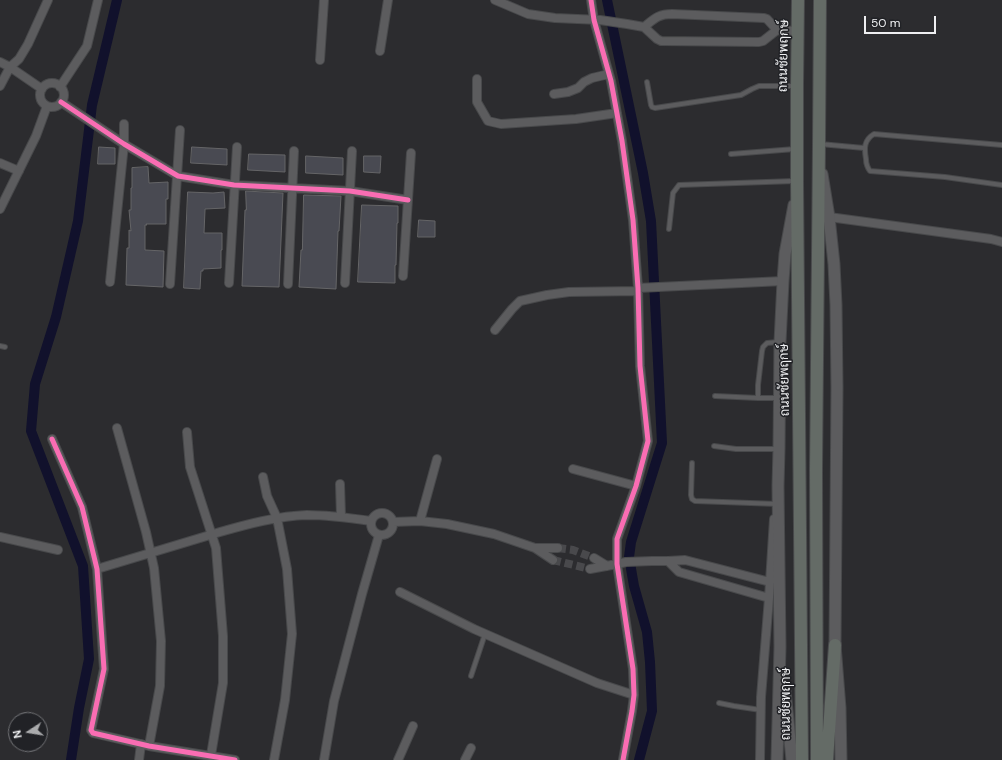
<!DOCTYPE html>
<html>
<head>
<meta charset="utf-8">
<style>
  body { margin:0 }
  #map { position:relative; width:1002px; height:760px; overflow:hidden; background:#2c2c2f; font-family:"DM Sans",sans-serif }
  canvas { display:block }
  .north { position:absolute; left:8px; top:712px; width:40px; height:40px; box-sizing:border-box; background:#212226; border:1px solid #737477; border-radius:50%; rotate:258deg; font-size:11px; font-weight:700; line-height:16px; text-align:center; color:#eeeff1 }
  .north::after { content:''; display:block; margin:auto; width:14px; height:18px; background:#aaabad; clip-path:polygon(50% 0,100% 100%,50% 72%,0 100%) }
  .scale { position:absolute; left:864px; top:16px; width:72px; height:18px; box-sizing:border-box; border:2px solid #eeeff1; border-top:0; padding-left:5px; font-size:12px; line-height:14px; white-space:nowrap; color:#eeeff1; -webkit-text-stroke:3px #212226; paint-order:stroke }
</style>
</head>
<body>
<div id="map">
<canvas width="1002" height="760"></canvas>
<div class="north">N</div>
<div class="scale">50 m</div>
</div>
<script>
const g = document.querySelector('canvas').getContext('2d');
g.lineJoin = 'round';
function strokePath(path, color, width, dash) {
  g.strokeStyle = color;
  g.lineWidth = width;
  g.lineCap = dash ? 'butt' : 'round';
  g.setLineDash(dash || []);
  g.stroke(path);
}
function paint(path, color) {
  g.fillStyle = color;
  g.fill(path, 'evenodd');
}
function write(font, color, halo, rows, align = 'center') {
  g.font = font + ' "DM Sans",Sarabun,sans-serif';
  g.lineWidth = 3;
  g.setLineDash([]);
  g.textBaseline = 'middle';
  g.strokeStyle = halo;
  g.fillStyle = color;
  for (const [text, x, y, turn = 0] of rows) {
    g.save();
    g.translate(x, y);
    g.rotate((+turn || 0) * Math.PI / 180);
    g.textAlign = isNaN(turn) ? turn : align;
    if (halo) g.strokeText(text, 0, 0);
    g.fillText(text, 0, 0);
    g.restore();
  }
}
strokePath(new Path2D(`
  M607,0l36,173 8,48 11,222 -31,99 -2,15 5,29 13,46 3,30 2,49 -13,49
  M71,760l8,-52 10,-49 -6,-93 -52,-135 4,-47 21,-67 22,-96 14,-116 25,-105`), '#11112c', 10);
const building = new Path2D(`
  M99,147l16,1v16h-17z
  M192,147l35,2v16l-36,-2z
  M249,154l36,1v17l-37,-2z
  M306,156l37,2v17l-37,-2z
  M364,156h17l-1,17 -16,-1z
  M148,167l1,16 19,-1v17h-2v25h-20l1,1h-2v25l19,1 -1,36 -37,-2 1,-37h2v-18l2,1 -2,-21h2v-22h1v-20z
  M246,191l37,2 -4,94 -37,-1 3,-76h1z
  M188,192l25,1 11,-1 1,16 -20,1v1l-1,23h18v17h-1v18l-18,1v2h-2l-1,18 -16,-1z
  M304,195l37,1 -2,35h-1l-2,58 -37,-2 2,-37h1z
  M362,205l36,1v17h-1l-1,42h-1v18l-37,-1z
  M419,220l16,1v16h-17z`);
paint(building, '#494a52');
strokePath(building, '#656567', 1);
strokePath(new Path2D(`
  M558,548l15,2 21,8
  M553,560l37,9`), '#49494c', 8, [8, 4]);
const service = new Path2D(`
  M647,82l4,23 1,2 3,1 86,-13 11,-6 7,-3h38
  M820,144l44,4
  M1002,145l-128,-11c-10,6 -10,14 -8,25 0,5 1,8 4,12l75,6 57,8
  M731,154l64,-5
  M669,229l4,-36 6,-8 116,-4
  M778,342l-11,1 -4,4 -1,4 -4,34v13h21
  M0,346l5,1
  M715,396l43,2
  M714,446l22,3h43
  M692,463l-1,32 1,4 3,2 83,3
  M471,676l14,-42
  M719,703l15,3 27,4`);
const minor = new Path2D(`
  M495,0l33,14 27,4 45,2 27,4 17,3 13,12 4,2 98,1 4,-1 14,-11 21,1
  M591,0l3,20 17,61 11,60 11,79 5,68 2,78 8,75 -12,45 -19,53v25l16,105 1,26 -2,16 -9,49
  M644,27c10,-8 14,-13 28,-13l92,4 3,1 10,11
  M380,51l8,-51
  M320,60l4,-60
  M0,62l10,5 32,22
  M477,79v23l11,19 13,3 75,-5 41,-6
  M40 95a12 12 0 1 1 24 0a12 12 0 1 1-24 0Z
  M0,86l10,-19 9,-8 9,-15 20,-44
  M60,87l27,-41 11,-46
  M554,94l14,-2 10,-4 6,-6 8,-4 17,-4
  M61,102l63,42 54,32 56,9 116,6 58,9
  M0,163l19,8
  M0,209l36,-73 11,-30
  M829,217l162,22 11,3
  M403,276l8,-123
  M110,282l14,-138v-20
  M229,283l8,-136
  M345,283l7,-132
  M170,284l10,-154
  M288,284l6,-133
  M638,288l145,-7
  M495,330l17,-21 8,-8 27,-6 22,-3 69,-1
  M117,428l29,104 8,36 7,73 -1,45 -11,60
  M187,432l3,35 26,81 7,88v47l-12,72
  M52,439l30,68 15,62 7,100 -13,61 2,3 56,13 86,14
  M573,469l63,17
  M263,477l4,19 10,22 10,51 5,65 -7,66 -11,60
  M340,484l1,32
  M371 524a11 11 0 1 1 22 0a11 11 0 1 1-22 0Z
  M420,521l17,-62
  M393,522l27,-1 27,3 47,10 41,14 18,12
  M0,537l58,13
  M536,548h22
  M594,558l13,8
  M668,561l11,11 90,26
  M97,569c41,-12 82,-25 123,-37 28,-8 58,-16 87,-17 22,0 43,3 64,6
  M590,569l27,-5 9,-2 26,-1h16l17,-1 85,22
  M400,592l74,37 123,54 37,12
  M139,760l2,-16
  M324,760l10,-59 28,-107 17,-59
  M398,760l15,-34
  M465,760l6,-12
  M760,760l1,-63 8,-99 5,-79`);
const secondary = new Path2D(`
  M822,174l7,43 5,47 2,41 1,83 -2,257 5,63 1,52
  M785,691l7,69
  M777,760l3,-113 -2,-161 1,-37 1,-107 3,-61 2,-27 9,-49`);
const primary = new Path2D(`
  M798,0l-1,86v95l5,579
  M817,760l-1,-290 3,-326 1,-144
  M827,760l8,-115`);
strokePath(service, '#48494b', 6);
strokePath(minor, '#48494b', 10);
strokePath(secondary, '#48494b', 13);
strokePath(primary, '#48494b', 14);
strokePath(service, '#5c5c5e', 4);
strokePath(minor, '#5c5c5e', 8);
strokePath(secondary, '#5c5c5e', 11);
strokePath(primary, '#646b66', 12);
strokePath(new Path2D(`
  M591,0l3,20 17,61 11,60 11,79 5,68 2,78 8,75 -12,45 -19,53v25l16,105 1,26 -2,16 -9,49
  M61,102l63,42 54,32 56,9 116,6 58,9
  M52,439l30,68 15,62 7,100 -13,61 2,3 56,13 86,14`), '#f96db3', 5);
write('13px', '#eeeff1', '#212226', [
  ["ถนนชัยพฤกษ์",784,56,-89],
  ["ถนนชัยพฤกษ์",785,380,-91],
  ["ถนนชัยพฤกษ์",787,704,-90]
]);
</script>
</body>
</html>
